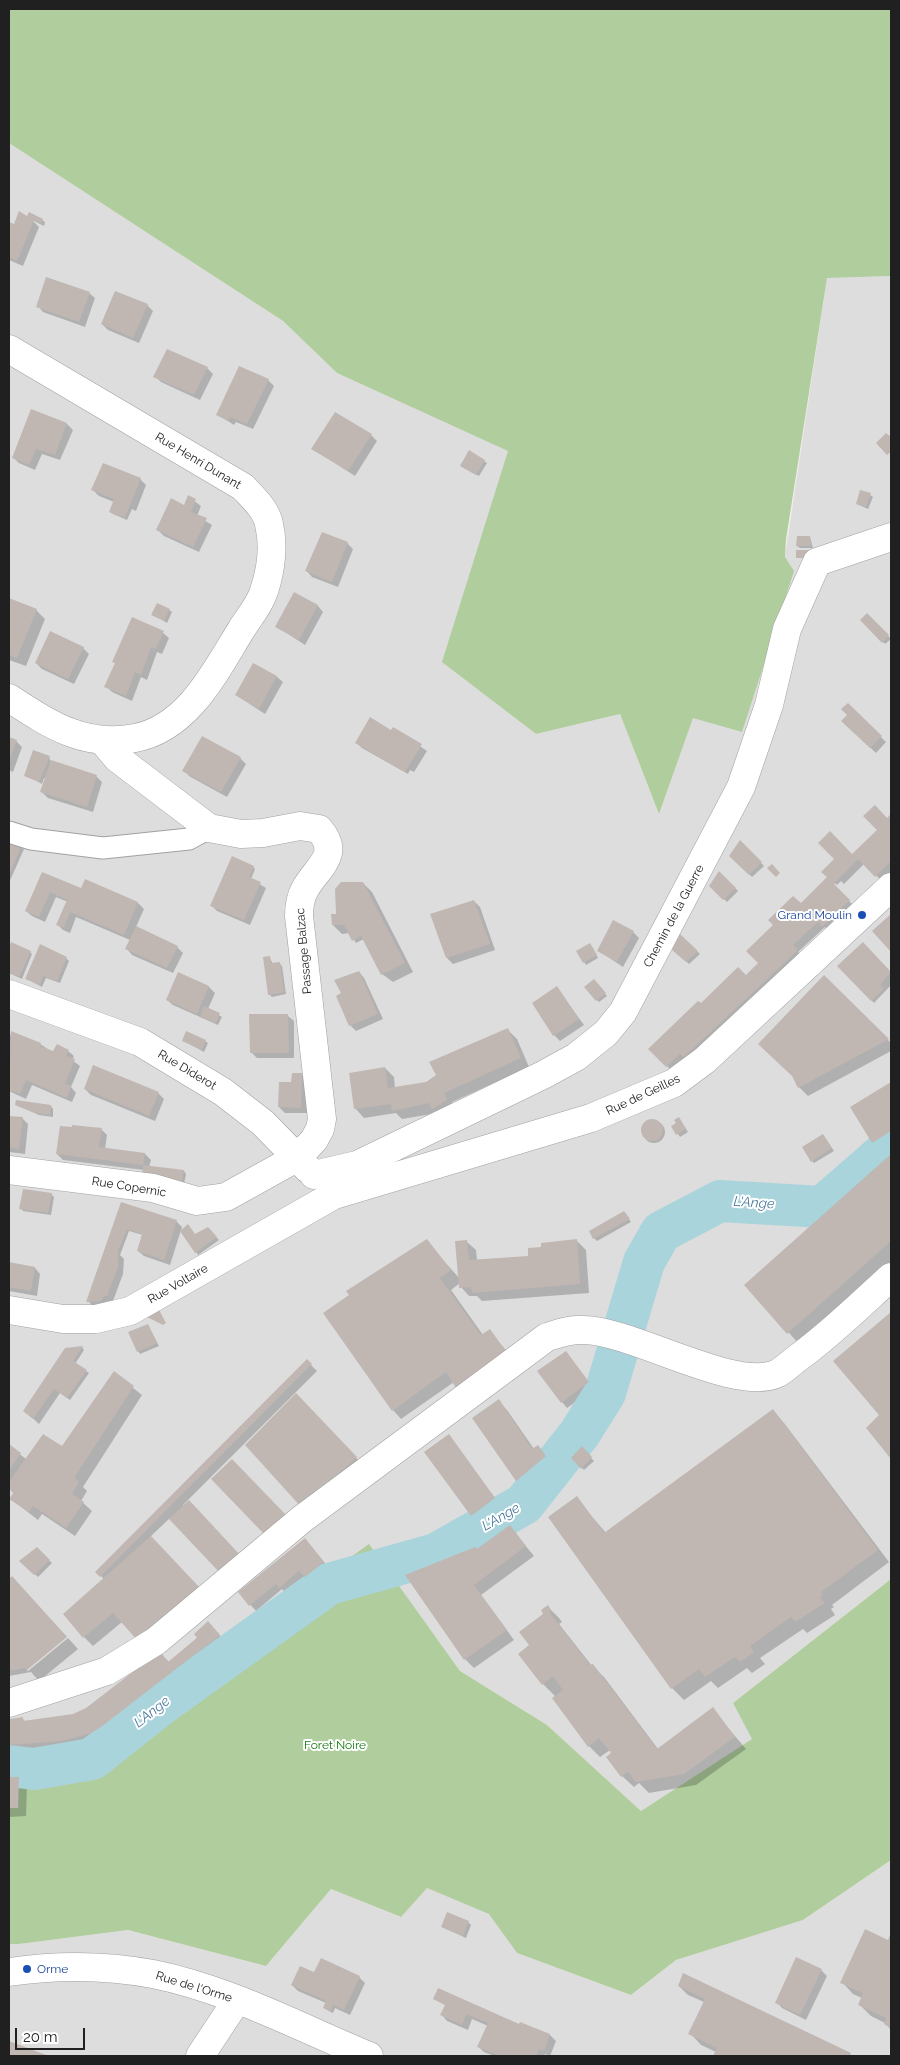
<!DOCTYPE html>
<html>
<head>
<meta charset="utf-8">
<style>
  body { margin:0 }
  #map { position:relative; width:900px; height:2065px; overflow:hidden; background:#f0ece7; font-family:Raleway,sans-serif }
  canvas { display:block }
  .frame { position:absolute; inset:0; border:10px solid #202020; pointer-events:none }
  .scale { position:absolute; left:15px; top:2028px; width:70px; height:22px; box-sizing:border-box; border:2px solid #202020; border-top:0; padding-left:6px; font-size:15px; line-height:18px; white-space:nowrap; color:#202020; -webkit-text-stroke:4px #fff; paint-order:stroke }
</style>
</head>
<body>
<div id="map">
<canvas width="900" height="2065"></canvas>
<div class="frame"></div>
<div class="scale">20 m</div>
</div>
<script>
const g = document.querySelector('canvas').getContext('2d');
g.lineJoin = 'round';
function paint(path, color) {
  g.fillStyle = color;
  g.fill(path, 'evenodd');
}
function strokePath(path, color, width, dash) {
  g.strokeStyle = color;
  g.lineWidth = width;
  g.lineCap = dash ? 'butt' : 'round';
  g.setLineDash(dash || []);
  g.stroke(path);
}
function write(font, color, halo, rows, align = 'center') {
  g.font = font + ' Raleway,sans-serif';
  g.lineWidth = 4;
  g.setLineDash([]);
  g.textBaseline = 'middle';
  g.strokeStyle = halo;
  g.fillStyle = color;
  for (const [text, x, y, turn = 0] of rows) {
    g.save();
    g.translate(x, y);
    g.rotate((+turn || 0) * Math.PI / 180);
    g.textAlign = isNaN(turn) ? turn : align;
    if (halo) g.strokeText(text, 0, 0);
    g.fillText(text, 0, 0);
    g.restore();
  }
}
paint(new Path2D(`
  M9,143l274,178 54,52 172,78 -66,211 93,72 84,-20 39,100 34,-97 49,15 43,-175 42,-279 64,-2v1303l-158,124 20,36 -112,72 -94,-86 -87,-54 -91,-126 -274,195 -81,19 -5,-1z
  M891,1860v196h-882v-112h10l109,-14 138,36 65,-77 69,28 27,-29 63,26 27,39 114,42 45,-35 127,-40z`), '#dedddd');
paint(new Path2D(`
  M9,9h882v267l-64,2 -41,261 -1,18 9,14 -52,161 -49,-14 -34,96 -39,-100 -84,20 -94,-72 66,-211 -171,-78 -54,-52 -274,-178z
  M369,1544l91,127 87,54 94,86 111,-72 -19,-36 158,-124v281l-88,60 -127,40 -45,35 -114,-42 -28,-39 -62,-26 -26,29 -70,-28 -65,77 -138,-36 -109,14h-10v-186l6,1 80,-19z`), '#b0cd9e');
paint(new Path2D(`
  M28,218l14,2 3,2 -1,4 -12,-6 7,7 -16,39 -14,-6v-36l5,2z
  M89,293l6,5 -10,29 -42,-15 -5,-6z
  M147,305l6,6 -14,32 -31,-13 -6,-6z
  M207,368l6,6 -13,26 -39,-18 -6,-6z
  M268,380l6,6 -21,43 -17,-7 -2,3 -17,-11z
  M31,410l36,14 6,6 -13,30 -18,-6 -7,16 -16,-7 -6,-6z
  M371,435l6,6 -22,35 -42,-27z
  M484,461l3,2 -8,13 -15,-8z
  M140,479l6,6 -10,26 -4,-2 -5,11 -14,-6 -3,-2 4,-10 -15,-6 -6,-6z
  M870,495l3,2 -5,12 -11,-5z
  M189,497l12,9 -4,10 15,9 -13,27 -35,-16 -6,-6 27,-24z
  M810,537l3,11h-13l-3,-2z
  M347,543l6,6 -15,38 -26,-10 -5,-6z
  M295,594l23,12 5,6 -18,33 -29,-19z
  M9,599l27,11 9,9 -19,47 -17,-6z
  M169,610l3,2 -5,11 -14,-9z
  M867,614l24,25 -6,5 -23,-24z
  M163,633l6,5 -7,16 -5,-2 -10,28 -6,-3 -9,24 -20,-9 -6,-6 10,-22 -3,-3z
  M83,648l6,6 -15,30 -32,-15 -6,-6z
  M254,664l23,13 6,5 -18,32 -29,-19z
  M848,705l38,37 -10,11 -34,-32 6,-6z
  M393,728l34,23 -13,21 -4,-2 -2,4 -46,-26 -5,-5 35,-11z
  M9,738l7,3 6,6 -9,25 -4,-2z
  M49,757l2,5 45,14 6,6 -9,30 -45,-14 -6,-6 4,-14h-2l-2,6 -16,-9z
  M240,758l6,6 -19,33 -38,-21 -5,-6z
  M891,816v56l-9,9 -18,-17 -20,20 -3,-3 -4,4 -14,-13 29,-16z
  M741,842l23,24 -12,11 -21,-21z
  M9,843l15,6 -15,34z
  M253,867l2,2 -4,10 15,9 -16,37 -33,-14 -6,-6z
  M720,873l18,18 -11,11 -16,-16z
  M42,874l39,16 4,-9 53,22 6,6 -8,18 41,20 6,6 -10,20 -41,-18 -5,-6 3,-9 -54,-23 -6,16 -7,-3 -6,-6 11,-22 -12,-5 -11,25 -13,-6 -6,-5z
  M827,879l28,28 -26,25 -4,-5 -27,25 5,5 -130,115 -23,-23 51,-44 45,-29 14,-13 41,-58z
  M363,883l9,9 41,80 -20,10 -11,-8 -18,-35 -8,4 -6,-10 -8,1 -9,-9 4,-10z
  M474,901l6,6 15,43 -42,14 -6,-6 -15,-43z
  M633,932l6,6 -16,29 -24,-16z
  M681,936l19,18 -11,10 -16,-15z
  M863,944l28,29v12l-17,18 -35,-37z
  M592,947l6,11 -12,7 -9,-14z
  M9,948l21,4 2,2 -10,25 -13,-6z
  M269,957l4,7 6,-1 3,3 4,28 -14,3 -3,-3z
  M66,958l3,3 -9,22 -14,-5 -4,9 -15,-8z
  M359,972l5,6 19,41 -27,12 -6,-6 -8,-31z
  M179,973l30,14 6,6 -7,16 14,8 -4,8 -45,-20 -6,-5z
  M824,977l67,66v8l-83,45 -9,-9z
  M596,983l11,13 -8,6 -2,-2z
  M557,988l27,37 -24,16 -6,-6z
  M288,1016l6,5v37h-37l-6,-6z
  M508,1030l9,9 12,28 -77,35 3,8 -53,9 -6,-6 -32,5 -8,-9 -6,-35 35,-6 9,9 1,11 32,-5z
  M11,1033l29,11 14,9 14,-2 6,5 -2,4 8,6 -9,21 5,6 -4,9 -40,-17 -6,14 -17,-8v-52z
  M184,1041h21l3,2 -4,9z
  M301,1074l6,6v33h-22l-6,-6 14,-24z
  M891,1083v62l-9,6 -9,-9 -21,-34z
  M85,1089l73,4 6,6 -9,22 -64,-26z
  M16,1105l35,1 2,3v8l-14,-2z
  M9,1117l13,1 6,6 -3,30 -16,-2z
  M643 1132a11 11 0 1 1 22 0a11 11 0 1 1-22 0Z
  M681,1121l7,11 -8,5 -7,-10z
  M101,1129l6,6 -2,14 40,5 6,6 -2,7 35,4 2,3 -2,10 -40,-14 -81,-10 -6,-6z
  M823,1135l11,16 -20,12 -2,-2z
  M891,1156v107l-92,81 -53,-59z
  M51,1194l3,3 -3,18 -28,-4 -2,-3z
  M122,1204l54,17 6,6 -12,38 -26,-9 -6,-5 5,-16 -14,-4 -9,24 4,4 -1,15 -10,27h-4l-2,5 -13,1 -6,-6z
  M626,1215l5,7 -34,19 -3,-3z
  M208,1229l11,11 -21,15 -2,-3 -1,-16z
  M426,1241l34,38 7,-37 9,8 1,10 53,-3 47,-16 9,9 3,43 -107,8 -5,-5h-8l-8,-9 -1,-4 -9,7 32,45 7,-4 28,34 -64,17 -53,37 -8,-9z
  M9,1263l26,5 5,6 -3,22 -28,-5z
  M891,1314v143l-24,-29 17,-8 -49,-58z
  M148,1325l11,21 -19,8 -2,-3z
  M82,1347l2,3 -9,14 14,9 -19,27 -10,-7 -21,31 -14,-13 41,-62z
  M566,1352l28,37 -27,19 -5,-6z
  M307,1361l10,10 -134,134 45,74 -58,-61 -20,19 -28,85 -29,24 -9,-9 20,-58 -7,-7z
  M114,1373l28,22 -59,92 4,4 -6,10 11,10 -17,25 -33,-22 -4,6 -27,-21 3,-5 -5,-6v-42l17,13 37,-11z
  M296,1395l66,69 -50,51z
  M498,1401l9,9 27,39 4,-3 16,20 -28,23 -9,-9z
  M773,1411l11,12 105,139 -57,43 2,2 -3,2 4,6 -28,18 -4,-4 -43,29 5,6 -13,9 -5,-5 -29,20 -7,-7 -27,19 -12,-12 -122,-171 26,-19 30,35z
  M449,1436l51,69 -22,16 -52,-69z
  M582,1448l12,13 -10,9 -11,-12z
  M510,1527l24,29 -53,39 33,45 -40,28 -9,-9 12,-108z
  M310,1545l19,23 -17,14 -7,-6 -20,17 -3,-4 -26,22 -17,-19z
  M37,1549l15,14 -14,14 -17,-16z
  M12,1578l54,58 -40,33 2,2 40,-33 10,11 -39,32 -8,-9 -22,4v-96z
  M548,1607l11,11 3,4 -3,2 33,42 12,11 54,72 54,-40 34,40 -50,36 -47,8 -10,-10 -5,4 -12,-11 -12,-26 -10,7 -11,-11 -33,-49 -13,-13 -12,-38z
  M211,1626l11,12 -44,36 5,7 -83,60 -39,10 -35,3 -17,-2v-27l13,-7 4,4 47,-7 14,-6 73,-56 9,9z
  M9,1778h9l9,9 -1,29 -17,1z
  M468,1922l3,3 -5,13 -24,-11z
  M891,1936v94l-6,-7 -14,-7 -12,-12 3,-6 -9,-4 -11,-12 47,-41z
  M821,1970l6,6 -21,44 -24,-12 -5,-6z
  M315,1974l44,3 6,6 -15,32 -15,-7 -2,5 -6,-3 -3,-2 2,-5 -28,-12 -6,-6z
  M679,1986l171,68 2,2h-138l2,-4 -15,-7 -11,-12 14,-31 -16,-7z
  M439,1989l79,36 32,10 6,6 -6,15 -5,-2 -1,2h-50l-10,-4 -6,-6 10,-20 -16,-7 -4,11 -21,-9 -5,-6 4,-10 -11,-6z`), '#0003');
strokePath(new Path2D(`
  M9,1766l25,3 58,-10 67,-53 170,-122 107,-30 88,-50 56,-71 25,-40 39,-131 17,-30 59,-31 102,6 69,-60`), '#aad4db', 42);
paint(new Path2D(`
  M19,211l8,5 2,-4 14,7 -2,5 -7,-4 -17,41 -8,-4v-35l5,2z
  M46,277l44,15 -11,30 -43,-15z
  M115,291l33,13 -15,34 -32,-14z
  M167,349l41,18 -14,28 -41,-18z
  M239,366l30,13 -22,45 -17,-7 -2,4 -12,-6z
  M31,409l36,14 -12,32 -19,-6 -7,16 -17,-7z
  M335,412l37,22 -24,37 -37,-22z
  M886,433l5,4v15l-4,3 -11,-12z
  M469,450l16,10 -9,15 -16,-9z
  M103,463l38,15 -16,40 -16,-6 5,-13 -23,-9z
  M860,490l11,3 -5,14 -10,-3z
  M188,495l8,4 -5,13 16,6 -14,29 -37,-17 15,-32 13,7z
  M322,532l26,10 -16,40 -27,-11z
  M797,536h13l1,10h-15z
  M796,550h15l1,8h-16z
  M294,592l24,13 -19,35 -24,-13z
  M9,598l28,11 -20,49 -8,-3z
  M157,603l13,6 -6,12 -13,-6z
  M867,613l22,22 -7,8 -22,-23z
  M132,617l32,14 -8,18 -5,-2 -10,28 -6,-3 -9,24 -22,-9 11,-24 -3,-1z
  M50,631l34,16 -16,32 -33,-16z
  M253,663l24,13 -18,33 -24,-14z
  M848,703l34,33 -12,12 -29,-27 6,-6 -6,-6z
  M370,717l21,13 2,-3 29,17 -17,28 -50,-29z
  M202,736l39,21 -20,35 -39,-21z
  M9,737l8,3 -8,22z
  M33,750l17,6 -11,26 -15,-6z
  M51,760l46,15 -10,32 -47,-15z
  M875,805l12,13 4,-4v47l-16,16 -17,-18 -24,25 16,16 -28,27 -4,-5 -25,23 5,5 -114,107 -4,-3 -14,13 -18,-18 50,-48 3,2 37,-36 8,8 12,-12 -12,-12 27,-26 -5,-5 25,-24 8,7 26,-26 -6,-5 13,-13 -16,-16 12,-12 22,23 25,-24 -14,-14z
  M740,840l22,22 -13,13 -20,-19z
  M9,841l13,4 -13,30z
  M232,856l22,10 -5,11 12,5 -17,38 -34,-14z
  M772,864l8,9 -4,4 -9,-9z
  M719,871l17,17 -13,12 -14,-14z
  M42,872l39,16 4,-9 53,23 -14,33 -54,-23 -6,16 -8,-3 11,-25 -17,-8 -11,25 -14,-6z
  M341,882h22l42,81 -24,12 -20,-39 -9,5 -8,-16h-12l-1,-11h5l-1,-25z
  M474,900l16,44 -44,14 -16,-44z
  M891,914v38l-19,-21z
  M613,920l21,11 -17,31 -20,-11z
  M136,926l42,20 -11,22 -42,-19z
  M680,934l18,17 -12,11 -14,-12z
  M11,942l20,9 -12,26 -10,-5v-24z
  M863,942l28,30 -11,13 4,4 -13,12 -34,-35z
  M590,943l7,12 -14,8 -7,-12z
  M40,944l27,13 -10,24 -14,-5 -3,9 -15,-6z
  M270,956l1,7 9,-1 4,30 -16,3 -5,-38z
  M359,971l19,43 -29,12 -13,-30 5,-3 -7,-13z
  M178,972l31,14 -12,28 -31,-14z
  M824,975l65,64 -91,49 -6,-12 -34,-32z
  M594,979l12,14 -10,8 -12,-14z
  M557,986l22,33 -26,17 -21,-33z
  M204,1006l16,7 -4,10 -16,-7z
  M249,1014h39l1,39h-39z
  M508,1028l13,30 -77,35 3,7 -15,9 -3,-6 -37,8 -1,-7 -37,5 -5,-36 36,-6 3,21 38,-6 10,-7 -7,-13z
  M11,1031l30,12 -1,3 13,5 4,-7 12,6 -3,6 9,3 -10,25 6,2 -4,12 -41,-18 -6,14 -11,-4z
  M186,1031l20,9 -4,10 -20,-9z
  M93,1065l66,27 -10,24 -65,-27z
  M292,1073h10l-1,35 -23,-1 1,-25h12z
  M891,1082v49l-19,12 -22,-36z
  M16,1100l35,5 -1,10 -15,-2 -20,-8z
  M9,1116l14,1 -4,32 -10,-2z
  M679,1117l7,12 -10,6 -5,-9 5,-3 -2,-3z
  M641 1130a11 11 0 1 1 22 0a11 11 0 1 1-22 0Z
  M72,1125l30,3 -3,19 46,6 -2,12 41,5 -2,12 -40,-7 1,-10 -87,-11 4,-28 12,1z
  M823,1134l9,14 -21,14 -9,-15z
  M891,1154v87l-104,93 -43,-49z
  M23,1189l29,4 -4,20 -29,-4z
  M121,1202l56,18 -13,40 -27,-9 5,-17 -15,-5 -9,22v16l-11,29h-3l-3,5 -15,1z
  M624,1211l6,8 -37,20 -4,-8z
  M188,1224l7,10 13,-7 9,10 -22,16 -15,-22z
  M427,1239l24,31 -11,8 41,57 9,-6 17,24 -51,35 -10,-16 -54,39 -69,-98 26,-18 -3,-4z
  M577,1239l3,45 -108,9 -1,-6 -12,1 -4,-47 12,-1 2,20 59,-4v-8l13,-1v-4z
  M9,1262l26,5 -4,24 -22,-4z
  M158,1308l8,15 -3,2 -18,-9z
  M891,1312v147l-25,-31 13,-13 -46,-54z
  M148,1324l9,19 -20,9 -9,-20z
  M83,1346l-10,15 14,9 -20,28 -13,-9 -21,30 -10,-8 42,-63z
  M566,1351l23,31 -28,21 -24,-32z
  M307,1359l5,5 -212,213 -5,-5z
  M114,1371l20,15 -60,92 5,4 -7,12 12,8 -18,26 -33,-22 -4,6 -20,-13 5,-7 -5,-3v-7l34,-48 19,12z
  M296,1393l61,64 -55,51 -57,-63z
  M499,1399l33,50 6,-4 8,11 -30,25 -44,-63z
  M773,1409l105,141 -57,42 2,2 -3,3 5,6 -30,19 -4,-5 -41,29 4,6 -14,10 -5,-5 -30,20 -6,-8 -28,20 -123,-172 29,-21 27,37z
  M449,1434l46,64 -24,18 -47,-64z
  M9,1444l12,9 -12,18z
  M582,1446l10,11 -11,12 -10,-11z
  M232,1459l55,57 -21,20 -55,-57z
  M189,1500l52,56 -20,18 -52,-55z
  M510,1525l16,21 -52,39 33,45 -43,30 -59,-85 70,-28 2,2z
  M151,1536l51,54 -64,51 -25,-28 -30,25 -20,-24z
  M305,1538l19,24 -19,15 -6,-6 -20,17 -3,-4 -27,22 -11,-14z
  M37,1547l13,13 -16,15 -15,-14z
  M12,1576l55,61 -40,33 -2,-2 -16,3v-92z
  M548,1605l3,5 -2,2 41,53 3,-1 64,85 56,-42 22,30 -51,37 -48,8 -8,-10 -7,5 -15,-20 5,-4 -12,-15 -11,9 -36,-49 11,-8 -10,-14 -11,9 -24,-31 11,-9 -10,-13 24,-18 -2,-4z
  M208,1621l12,14 -119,92 -10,6 -29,8 -53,4 1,-26 13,-2v4l50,-7 13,-6 74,-57 8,11 29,-24 -3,-4z
  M9,1777h10l-1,31h-9z
  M447,1912l22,9 -6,15 -22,-9z
  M865,1929l23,11 3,-8v96l-7,-4 2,-6 -28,-13 5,-12 -23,-10z
  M796,1957l26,12 -22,46 -25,-12z
  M321,1958l39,18 -16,34 -11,-5 -2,6 -8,-3 3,-7 -35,-16 9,-19 14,6z
  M683,1973l168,80 -2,3h-136l4,-8 -29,-14 17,-35 -27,-13z
  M438,1988l81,36 1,-2 30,12 -6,17 -5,-2 -3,7h-36l-23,-9 11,-24 -22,-9 -4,11 -22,-10 5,-10 -12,-6z
  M9,2041l40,15h-40z`), '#c0b7b3');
const pedestrian = new Path2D(`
  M9,832l22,7 72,9 86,-9 20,-11`);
const minor = new Path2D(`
  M9,349l234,138c10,11 23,22 26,37 5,21 2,46 -5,67 -4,14 -16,27 -23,39 -26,42 -53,98 -106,108 -51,10 -86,-14 -126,-40
  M9,994l131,48 83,50 40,31 45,46
  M9,1170l144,18 44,13 29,-4 72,-40 16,-17 6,-11 2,-10 -23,-203c0,-9 1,-18 6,-27 12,-22 37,-34 14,-60l-19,-3 -37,7 -22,1 -32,-6 -92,-70 -14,-17
  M314,1175l43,-10 186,-90 33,-18 30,-24 17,-21 118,-225 28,-82 18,-76 30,-67 74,-25
  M9,1703l98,-32 49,-30 146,-122 245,-182c13,-4 24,-8 37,-7 50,1 153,64 194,43 7,-4 14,-11 21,-16 33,-24 62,-53 92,-80
  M9,1972c47,-7 96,-7 144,2 75,15 146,53 216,82
  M200,2056l37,-56`);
const tertiary = new Path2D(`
  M9,1310l54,9h33l34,-8 204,-116 257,-77 83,-35 31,-23 186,-173`);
strokePath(pedestrian, '#a1a1a1', 23);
strokePath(minor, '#a1a1a1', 29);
strokePath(tertiary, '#a1a1a1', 29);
strokePath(pedestrian, '#fff', 21);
strokePath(minor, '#fff', 28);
strokePath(tertiary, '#fff', 28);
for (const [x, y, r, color] of [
  [862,915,5,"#1a4fb4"],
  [27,1969,5,"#1a4fb4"]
]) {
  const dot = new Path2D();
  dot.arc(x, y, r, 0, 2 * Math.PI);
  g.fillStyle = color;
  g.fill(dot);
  strokePath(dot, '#fff', 2);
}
write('12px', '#202020', '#fff', [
  ["Rue Henri Dunant",198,461,31],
  ["Chemin de la Guerre",674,916,-62],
  ["Passage Balzac",304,951,-95],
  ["Rue Diderot",187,1070,31],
  ["Rue de Geilles",643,1095,-25],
  ["Rue Copernic",129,1187,9],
  ["Rue Voltaire",178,1284,-30],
  ["Rue de l'Orme",194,1987,17]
]);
write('12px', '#164399', '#fff', [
  ["Grand Moulin",852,915],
  ["Orme",37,1969,"left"]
], 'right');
write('12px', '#147912', '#fff', [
  ["Foret Noire",335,1745]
]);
write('italic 14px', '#4b7a9c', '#fff', [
  ["L'Ange",754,1203,4],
  ["L'Ange",501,1517,-30],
  ["L'Ange",152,1712,-38]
]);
</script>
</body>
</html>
